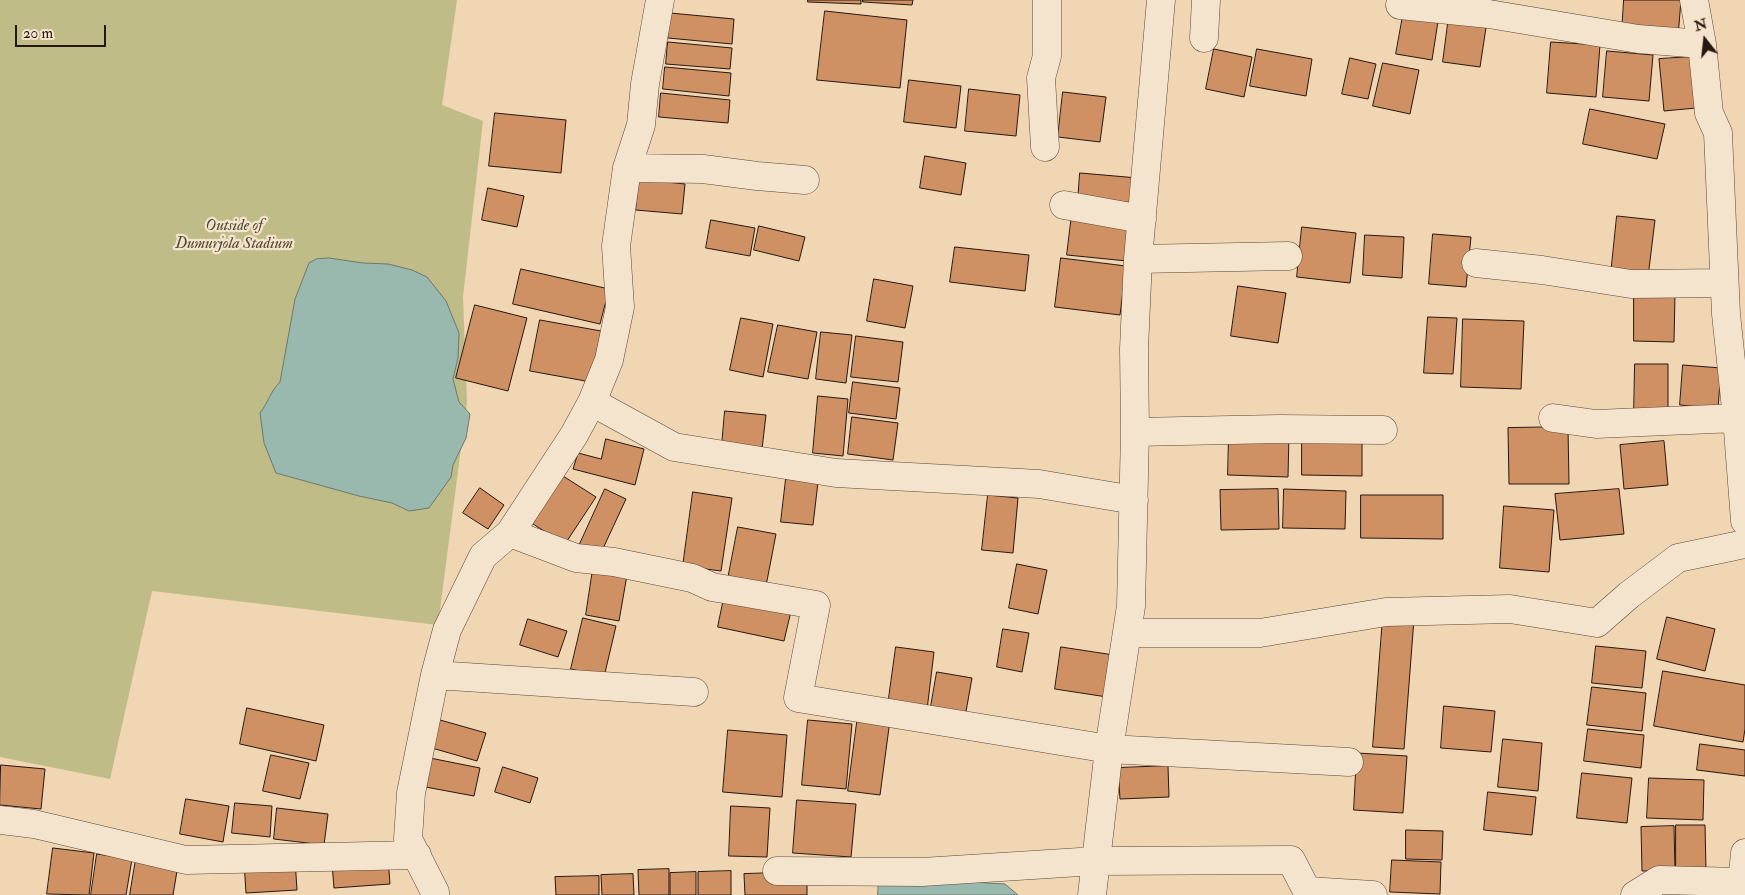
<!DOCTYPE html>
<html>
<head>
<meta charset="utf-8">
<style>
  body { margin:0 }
  #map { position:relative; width:1745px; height:895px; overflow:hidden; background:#f0d6b2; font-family:"IM FELL Double Pica",serif }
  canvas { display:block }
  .north { position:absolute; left:1680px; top:15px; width:50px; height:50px; -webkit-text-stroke:4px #f5e4cd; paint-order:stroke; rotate:344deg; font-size:14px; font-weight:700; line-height:20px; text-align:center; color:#271711 }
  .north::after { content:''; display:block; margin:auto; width:18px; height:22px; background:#271711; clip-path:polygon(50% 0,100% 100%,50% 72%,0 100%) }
  .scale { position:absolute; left:15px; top:25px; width:91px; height:22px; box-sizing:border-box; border:2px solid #271711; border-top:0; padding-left:6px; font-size:15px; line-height:18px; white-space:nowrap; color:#271711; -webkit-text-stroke:4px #f5e4cd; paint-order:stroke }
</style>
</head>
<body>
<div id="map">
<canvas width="1745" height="895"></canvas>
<div class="north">N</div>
<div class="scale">20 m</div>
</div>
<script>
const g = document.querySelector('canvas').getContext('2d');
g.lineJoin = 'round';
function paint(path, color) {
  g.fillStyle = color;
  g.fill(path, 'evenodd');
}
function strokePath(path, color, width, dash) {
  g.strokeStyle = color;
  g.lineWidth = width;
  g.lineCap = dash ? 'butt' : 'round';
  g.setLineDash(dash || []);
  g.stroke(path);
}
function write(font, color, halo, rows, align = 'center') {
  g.font = font + ' "IM FELL Double Pica",serif';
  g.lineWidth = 4.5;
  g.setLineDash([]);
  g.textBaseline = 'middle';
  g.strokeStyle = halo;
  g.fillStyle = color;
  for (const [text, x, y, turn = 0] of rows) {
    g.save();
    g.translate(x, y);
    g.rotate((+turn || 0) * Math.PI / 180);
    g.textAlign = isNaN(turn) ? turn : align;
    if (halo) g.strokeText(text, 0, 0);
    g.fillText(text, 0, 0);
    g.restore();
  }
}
paint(new Path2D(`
  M0,0h457l-15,105 41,16 -20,176 4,105 -29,223 -286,-34 -42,188 -110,-22z`), '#c0bc88');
const water = new Path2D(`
  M329,258l34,5 25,1 24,6 15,7 19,24 13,32 -1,25 -5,21 6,23 11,12 -4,24 -13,27 -2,12 -22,31 -20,3 -17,-8 -33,-7 -83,-23 -12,-30 -4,-30c9,-12 10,-21 20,-31l15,-83 14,-36 7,-4z
  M879,877l126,7 13,11h-140z`);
paint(water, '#9ab9ae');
strokePath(water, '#6c786f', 1);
const building = new Path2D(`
  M808,0h53v4l-53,-2z
  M863,0h50l-1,5 -49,-3z
  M1624,0h57l-3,37 -56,-5z
  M1404,10l35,5 -7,45 -36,-6z
  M825,11l82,9 -7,68 -83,-8z
  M670,13l64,6 -2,25 -64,-6z
  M1449,16l38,5 -7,46 -37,-5z
  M668,42l64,6 -2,21 -64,-5z
  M1551,42l49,3 -4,52 -49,-4z
  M1214,49l38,8 -8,40 -38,-8z
  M1257,49l55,10 -6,37 -56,-10z
  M1607,51l46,4 -4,46 -46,-4z
  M1691,57l5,51 -32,3 -5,-52z
  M1350,58l26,6 -8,35 -26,-5z
  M1383,63l36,7 -9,44 -37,-8z
  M665,67l66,6 -2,23 -66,-7z
  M909,80l52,6 -5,42 -52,-6z
  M969,89l51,6 -4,41 -51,-5z
  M1063,92l43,5 -6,45 -42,-5z
  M661,93l69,7 -2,23 -69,-6z
  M1590,109l75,15 -8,35 -74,-15z
  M495,113l71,7 -5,53 -72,-7z
  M925,156l41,7 -5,32 -41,-7z
  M1080,173l58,5 -3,29 -57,-5z
  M639,179l46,5 -3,30 -46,-4z
  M488,188l36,8 -7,31 -35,-7z
  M1072,214l59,7 -4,40 -60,-6z
  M1617,216l38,4 -7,57 -37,-3z
  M711,220l44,8 -5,28 -44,-8z
  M759,226l46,11 -6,24 -45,-11z
  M1302,227l54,6 -6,50 -53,-6z
  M1433,234l38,3 -5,50 -37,-3z
  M1365,235l39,2 -2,41 -39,-3z
  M955,247l74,8 -4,36 -75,-9z
  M1061,258l65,8 -6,49 -65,-8z
  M521,269l88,20 -9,35 -87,-20z
  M874,279l39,7 -8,42 -38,-7z
  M1238,286l48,7 -8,50 -47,-7z
  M1634,294h41l-1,48 -40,-1z
  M475,305l52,13 -19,73 -52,-13z
  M1428,317l29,1 -4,56 -29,-1z
  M741,318l32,6 -10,53 -33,-7z
  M1463,319l61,2 -3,68 -60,-2z
  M540,320l61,11 -10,51 -61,-11z
  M778,325l39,7 -9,47 -40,-7z
  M821,332l31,3 -6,48 -30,-4z
  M856,336l47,6 -5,40 -47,-5z
  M1635,364h33v51h-34z
  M1683,365l38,3 -3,41 -38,-4z
  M853,382l47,6 -4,31 -47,-6z
  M818,396l30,3 -5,57 -30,-3z
  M725,411l41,4 -4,34 -40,-4z
  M852,417l46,6 -5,37 -45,-6z
  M1568,427l1,57h-60l-1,-56z
  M1229,432l60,2 -1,43 -60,-2z
  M606,439l38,10 -9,36 -62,-16 5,-16 23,6z
  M1302,439h60v37l-60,-1z
  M1664,441l4,44 -44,4 -4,-44z
  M563,476l33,21 -31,47 -32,-20z
  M786,479l32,3 -5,43 -32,-3z
  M480,488l24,17 -16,24 -25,-16z
  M605,489l21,10 -26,56 -21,-9z
  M1278,489l1,40 -58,1 -1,-40z
  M1284,489l62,2 -1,38 -62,-1z
  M1619,489l5,45 -64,6 -5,-46z
  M693,492l39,6 -11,73 -38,-5z
  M988,495l30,3 -5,55 -31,-3z
  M1361,495h82v44l-82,-1z
  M1504,506l50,4 -5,62 -49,-4z
  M738,527l38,7 -10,52 -38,-7z
  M1017,564l30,6 -9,44 -29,-6z
  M593,569l34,6 -8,46 -33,-6z
  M725,593l67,14 -8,34 -66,-14z
  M1383,617l31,2 -10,130 -31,-2z
  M1667,617l48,12 -10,42 -48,-12z
  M583,618l33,8 -12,51 -33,-8z
  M528,619l39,12 -9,26 -38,-12z
  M1003,629l26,4 -7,39 -25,-5z
  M1596,646l50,5 -4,37 -50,-5z
  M896,647l38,5 -7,58 -39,-5z
  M1061,647l53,8 -7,42 -52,-8z
  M1663,671l82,14v44l-2,13 -89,-16z
  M937,672l35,6 -7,39 -35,-5z
  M1592,687l54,6 -4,38 -55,-6z
  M1444,706l51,5 -4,41 -50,-4z
  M247,708l77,17 -8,36 -76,-17z
  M858,715l32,5 -10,75 -32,-4z
  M433,718l53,15 -9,28 -52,-15z
  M808,720l44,4 -6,65 -44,-4z
  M1588,729l56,6 -3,33 -57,-7z
  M728,730l59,5 -5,62 -59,-5z
  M1503,739l39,4 -4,48 -40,-4z
  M1700,744l45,6v26l-48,-6z
  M1357,753l50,3 -4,57 -49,-3z
  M271,755l38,8 -9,36 -37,-8z
  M425,757l55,11 -6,28 -54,-10z
  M1,765l44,4 -4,40 -41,-4z
  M1168,766l1,31 -49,2 -2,-31z
  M503,767l35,11 -8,25 -35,-11z
  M1582,773l50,5 -5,45 -50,-5z
  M1649,778l55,2 -1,40 -56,-2z
  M1488,792l48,5 -4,38 -48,-5z
  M186,799l43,7 -6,36 -43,-8z
  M797,800l59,4 -5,53 -58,-4z
  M235,803l37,3 -2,31 -38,-4z
  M731,806l39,2 -3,49 -38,-1z
  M277,808l51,6 -4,31 -50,-6z
  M1676,825h29l1,45h-30z
  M1674,826l1,44 -33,1 -1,-44z
  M1406,830l37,1 -1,29 -36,-1z
  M53,848l41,5 -5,42 -42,-1z
  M97,854l35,5 -6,36h-35z
  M388,858l2,26 -56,4 -2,-25z
  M136,859l42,6 -5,30h-43z
  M295,859l2,31 -51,3 -2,-31z
  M1392,860l49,2 -1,32 -50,-2z
  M669,869v26h-30l-1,-25z
  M731,871v24h-33v-23z
  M696,872v23h-26v-22z
  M807,872v23h-62l-1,-21z
  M633,874l1,21h-32l-1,-20z
  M599,876v19h-43l-1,-18z`);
paint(building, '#cf9064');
strokePath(building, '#271711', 1);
const minor = new Path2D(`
  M1694,0l8,44 7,69 9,20 8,181 11,104 8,103
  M1400,5l89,9 149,25 64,5
  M1204,38l2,-38
  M1045,147l-4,-69 6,-22v-56
  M627,168l76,1 54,7 48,4
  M1064,205l78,14
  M1138,259l150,-3
  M1476,263l66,7 89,14 93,-1
  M592,402l82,45 162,26 203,11 95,16
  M1553,418l43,6 141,-6
  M1135,432l144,-3 104,1
  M510,533l64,-98 18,-33 17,-42 11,-53 -4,-61 11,-78 14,-43 4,-41 15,-84
  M1127,633h133l126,-21 124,-3 87,14 32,-28 49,-37 67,-14
  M435,675l259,17
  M0,820l34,4 152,36 231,-5
  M777,871l145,1 174,-11 195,-1 16,31 66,4
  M435,895v-3l-27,-53 3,-46 24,-118 12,-45 36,-74 27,-23 66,25 38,4 78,16 20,9 104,18 -18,93 311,51 240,13
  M1092,895l17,-146 22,-143 4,-174 -1,-83 4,-90 23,-259
  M1635,895l24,-15 82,2
  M1741,895l4,-42`);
strokePath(minor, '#594739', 29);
strokePath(minor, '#f5e4cd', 28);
write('italic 16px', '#554935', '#f5e4cd', [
  ["Outside of",234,227],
  ["Dumurjola Stadium",234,245]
]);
</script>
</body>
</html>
